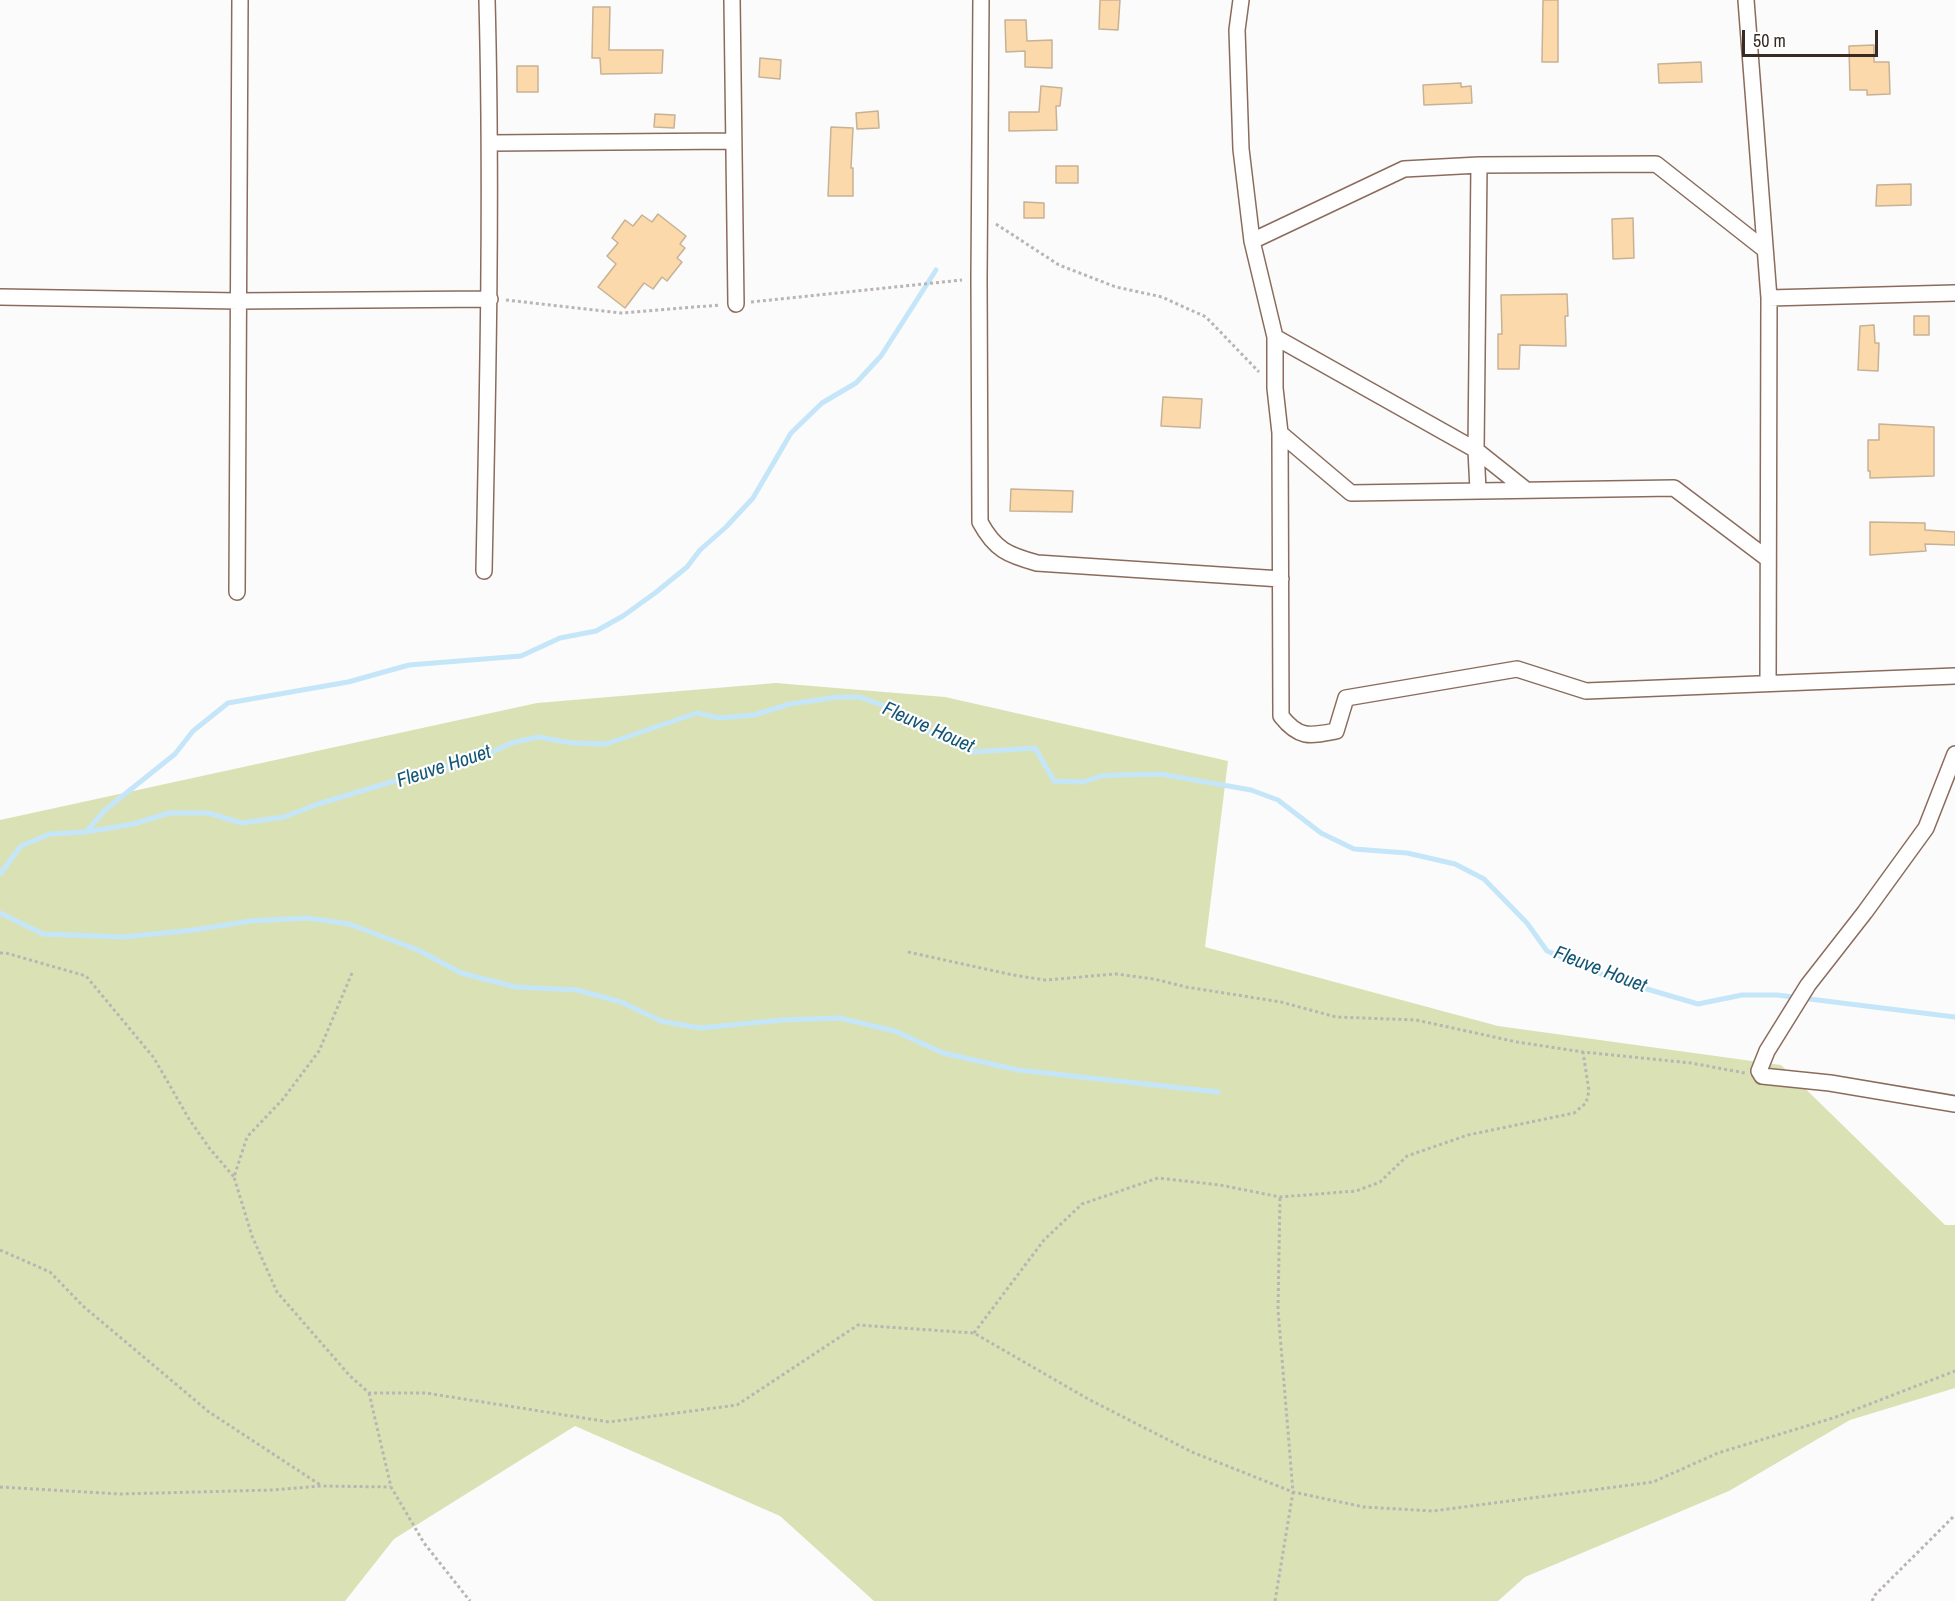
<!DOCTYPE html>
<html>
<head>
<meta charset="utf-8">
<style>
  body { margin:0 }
  #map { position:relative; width:1955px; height:1601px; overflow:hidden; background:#fbfbfb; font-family:"Archivo Narrow",sans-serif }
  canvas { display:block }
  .scale { position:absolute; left:1742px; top:30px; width:136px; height:27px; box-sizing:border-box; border:3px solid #382b24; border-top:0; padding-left:8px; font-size:18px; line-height:21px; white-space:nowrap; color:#382b24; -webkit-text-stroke:4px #fff; paint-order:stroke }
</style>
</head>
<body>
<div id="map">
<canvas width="1955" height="1601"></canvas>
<div class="scale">50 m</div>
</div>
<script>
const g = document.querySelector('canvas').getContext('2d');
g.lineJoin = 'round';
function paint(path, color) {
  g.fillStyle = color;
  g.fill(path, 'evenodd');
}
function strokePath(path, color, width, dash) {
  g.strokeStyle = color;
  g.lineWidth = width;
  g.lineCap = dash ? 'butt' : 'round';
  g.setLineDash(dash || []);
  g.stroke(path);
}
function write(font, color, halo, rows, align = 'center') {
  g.font = font + ' "Archivo Narrow",sans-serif';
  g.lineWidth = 4.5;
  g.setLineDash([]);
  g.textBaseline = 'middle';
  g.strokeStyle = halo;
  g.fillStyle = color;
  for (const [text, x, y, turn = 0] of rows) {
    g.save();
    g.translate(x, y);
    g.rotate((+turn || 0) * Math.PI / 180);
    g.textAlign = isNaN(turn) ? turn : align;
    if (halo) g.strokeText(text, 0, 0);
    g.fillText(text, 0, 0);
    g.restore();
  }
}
paint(new Path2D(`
  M776,683l169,14 283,64 -23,186 293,79 283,39 164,160h10v163l-105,32 -121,71 -204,86 -27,24h-624l-94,-85 -205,-90 -181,113 -49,62h-345v-781l537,-117z`), '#dae2b5');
strokePath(new Path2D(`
  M87,831l18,-21 70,-56 18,-23 35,-28 120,-21 61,-17 112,-9 39,-18 36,-7 27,-15 32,-23 32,-26 13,-17 26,-23 27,-29 38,-65 31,-30 34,-20 25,-27 55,-86
  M0,874l21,-28 29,-12 36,-2 47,-8 36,-11h39l34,10 42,-6 34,-13 90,-27 71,-18 32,-16 27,-6 34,6 34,1 91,-31 22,5 35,-3 36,-11 48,-7h21l23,8 26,14 31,20 34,13 62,-4 19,33 29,1 18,-6 17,-1 42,-1 91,16 27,10 43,33 33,16 53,4 48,11 29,15 43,44 20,28 66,28 85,25 44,-9h35l178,22
  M0,913l43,21 81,3 70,-7 56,-9 57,-3 42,6 69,26 43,23 55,14 61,3 44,12 40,19 39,7 83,-8 56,-2 56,13 48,22 75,17 200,22`), '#c5e6f9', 5);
const building = new Path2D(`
  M1100,0h20l-2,30 -19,-1z
  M1543,0h15v62h-16z
  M593,7h17l-1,43h54l-1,23 -61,1 -1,-16h-8z
  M1005,20h21l1,21 25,-1v28l-27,-1v-16l-19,1z
  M1874,45v17h15l1,32 -23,1v-5h-17l-1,-44z
  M760,58l21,2 -1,19 -21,-2z
  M1701,62l1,20 -43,1 -1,-19z
  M517,66h21v26h-21z
  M1461,83v4l10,-1 1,17 -48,2 -1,-20z
  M1041,86l21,2 -2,18h-4l1,24 -48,1v-19h30z
  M878,111l1,17 -22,1 -1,-16z
  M655,114l20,1 -1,13 -20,-1z
  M831,127l22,1 -2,40h2v28h-25z
  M1056,166h22v17h-22z
  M1911,184v21l-35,1 1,-21z
  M1024,202l20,1v15h-20z
  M658,214l28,22 -6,8 5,4 -8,10 5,4 -15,19 -5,-4 -9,12 -9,-6 -19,25 -27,-21 18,-23 -9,-8 11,-13 -6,-5 13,-18 8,6 9,-11 10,7z
  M1633,218l1,40 -21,1 -1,-40z
  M1567,294l1,22h-3l1,30 -46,-1 -1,24h-21v-35h4l-1,-39z
  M1914,316h15v19h-15z
  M1874,325l1,18h4l-1,28 -20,-1 2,-44z
  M1163,397l39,2 -2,29 -39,-2z
  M1879,424l55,3v49l-64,2v-7h-2v-31h11z
  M1011,489l62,2 -1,21 -62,-1z
  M1870,522l55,1v7l30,2v13l-30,-1 1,7 -56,4z`);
paint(building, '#fbd9aa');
strokePath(building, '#c7b296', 1.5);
const minor = new Path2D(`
  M732,0l4,304
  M981,0l-2,278 1,244c15,28 28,33 57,41l244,16
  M1241,0l-4,30 4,119 11,92 23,96v51l5,45 1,283c18,23 29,20 55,15l10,-33 171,-29 69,22 369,-15
  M1746,0l23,298 -1,385
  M491,143l242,-2
  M1252,241l152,-72 75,-4 177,-1 108,85
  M0,297l238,4 252,-2
  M1769,298l186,-5
  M1275,337l201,113 49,39
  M1280,433l71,60 323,-5 94,71
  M1478,490l-2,-40 3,-285
  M484,571c4,-191 8,-381 3,-571
  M237,592l3,-592
  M1955,754l-29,74 -61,84 -57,73 -41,66 -8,20 3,5 68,7 125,21`);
strokePath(minor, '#8b6c5c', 18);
strokePath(new Path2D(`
  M996,224l63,41 57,22 46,10 44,20 53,55
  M506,300l115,13 99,-8
  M751,302l211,-22
  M908,952l105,23 32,5 71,-6 38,5 32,8 95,15 55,15 80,3 101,22 66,10 108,11 54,10
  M0,953h6l80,23 68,82 35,61 21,30 24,28
  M352,973l-33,78 -36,48 -36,38 -13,40 18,59 25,56 73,84 19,17h57l183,29 128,-17 121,-80 116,8 114,66 104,53 101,40 71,15 69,4 220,-29 65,-29 118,-36 119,-46
  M0,1250l50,22 33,34 126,106 113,74
  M974,1333l70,-93 38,-36 76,-26 62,7 60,12 76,-6 24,-9 27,-26 61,-21 106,-22 12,-10 3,-12 -6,-39
  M369,1393l22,94 33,56 46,58
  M0,1487l120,7 152,-4 50,-4 69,1
  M1275,1601l18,-109 -15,-182 2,-113
  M1872,1601l3,-6 80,-80`), '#bab5b3', 3, [3, 3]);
strokePath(minor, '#fff', 15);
write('italic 20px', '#135675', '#fff', [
  ["Fleuve Houet",928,728,24],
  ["Fleuve Houet",444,767,-18],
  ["Fleuve Houet",1600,970,21]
]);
</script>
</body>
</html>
